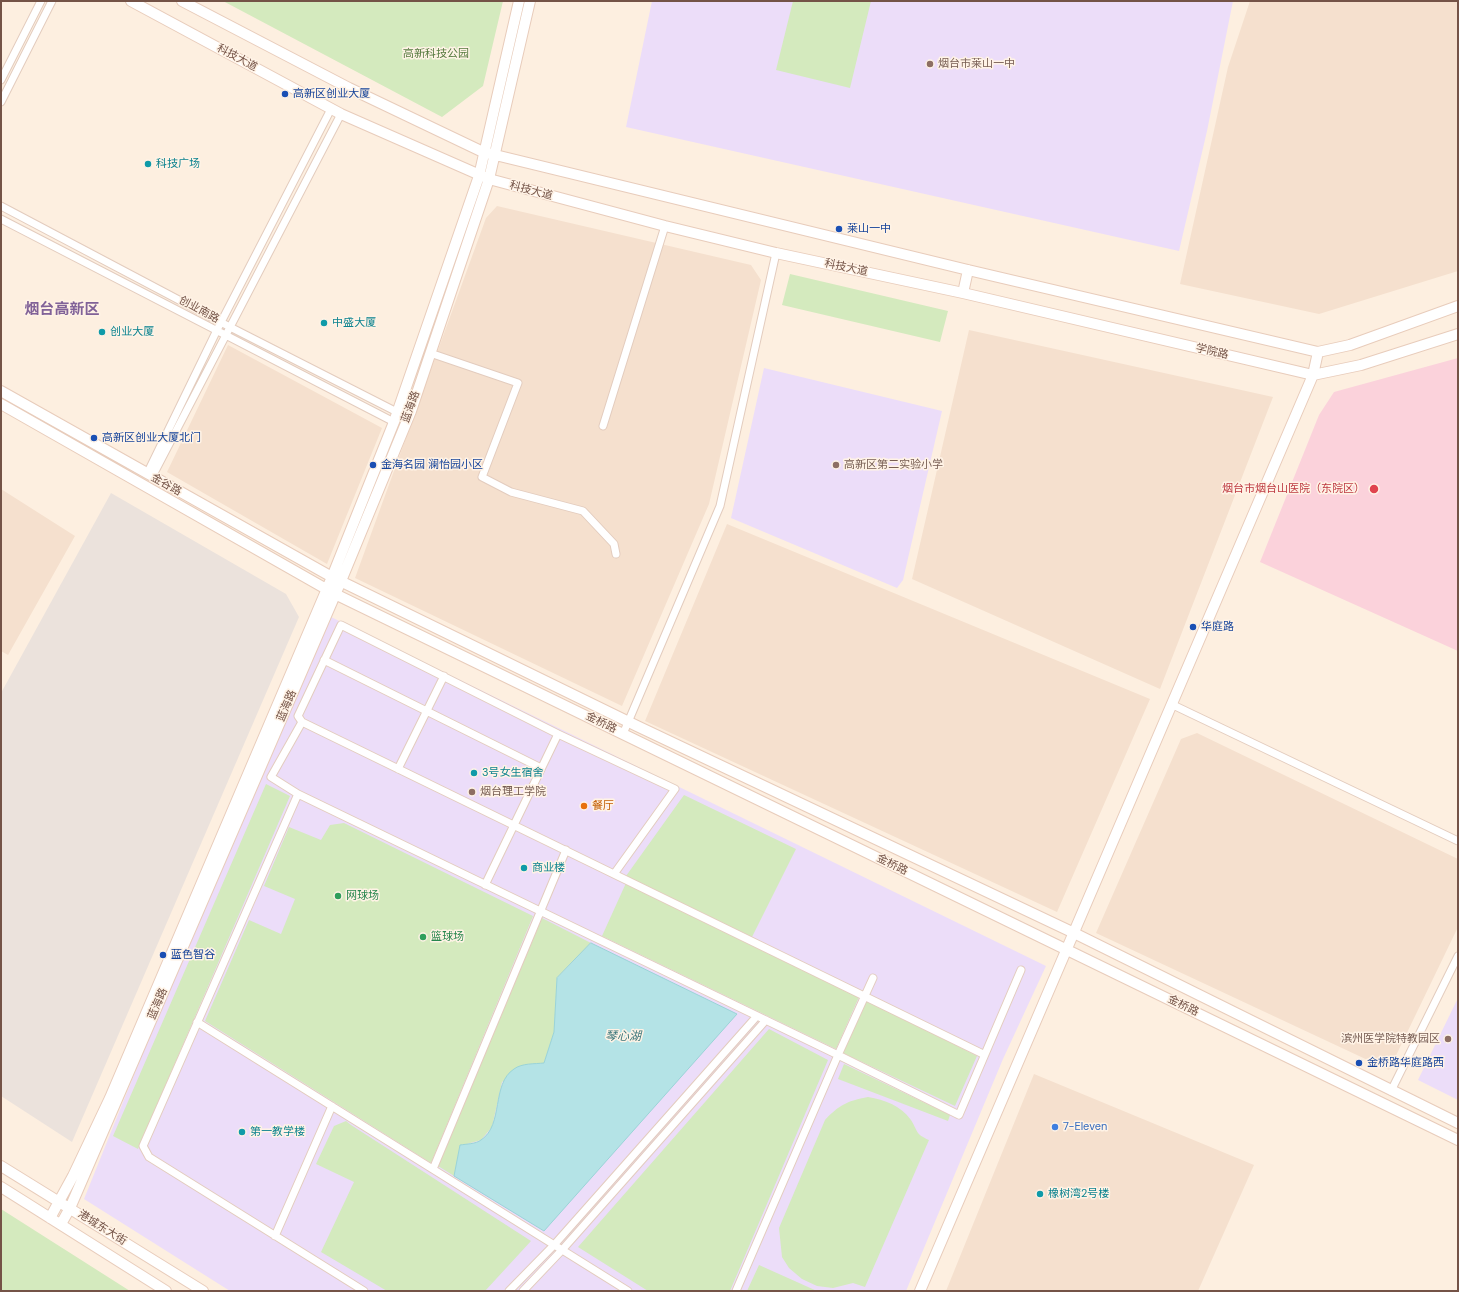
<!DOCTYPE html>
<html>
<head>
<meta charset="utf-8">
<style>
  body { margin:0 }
  #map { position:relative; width:1459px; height:1292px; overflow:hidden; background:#fdefe0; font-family:"DM Sans",sans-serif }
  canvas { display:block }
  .frame { position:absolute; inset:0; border:2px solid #745347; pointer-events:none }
</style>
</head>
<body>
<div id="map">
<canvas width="1459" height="1292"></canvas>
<div class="frame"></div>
</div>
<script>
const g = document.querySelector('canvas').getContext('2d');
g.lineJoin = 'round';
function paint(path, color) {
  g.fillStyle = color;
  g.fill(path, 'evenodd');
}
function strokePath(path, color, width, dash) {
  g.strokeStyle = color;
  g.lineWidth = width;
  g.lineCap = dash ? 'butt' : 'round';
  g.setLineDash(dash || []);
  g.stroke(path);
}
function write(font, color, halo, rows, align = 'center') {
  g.font = font + ' "DM Sans","Noto Sans SC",sans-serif';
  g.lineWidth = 3;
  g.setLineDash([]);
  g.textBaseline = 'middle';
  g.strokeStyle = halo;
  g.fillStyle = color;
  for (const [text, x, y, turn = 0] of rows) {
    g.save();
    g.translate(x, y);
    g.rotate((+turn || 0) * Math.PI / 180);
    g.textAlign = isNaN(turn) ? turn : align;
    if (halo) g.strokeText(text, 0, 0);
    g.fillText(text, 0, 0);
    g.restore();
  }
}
paint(new Path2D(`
  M1250,1h208v270l-139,43 -139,-30 48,-217z
  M497,206l254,59 10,15 -52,224 -87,202 -267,-128 131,-360z
  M969,330l304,67 -113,292 -248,-110z
  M228,345l154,83 -55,136 -160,-92z
  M1,489l74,47 -67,119 -7,-4z
  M727,524l423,175 -93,213 -412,-191z
  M1197,733l261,126v68l-69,143 -293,-137 85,-194z
  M1034,1074l220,91 -56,126h-252z`), '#f5e0ce');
paint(new Path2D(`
  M111,493l175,101 13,23 -227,525 -71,-46v-403z`), '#ebe2dc');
paint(new Path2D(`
  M652,1h581l-26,130 -28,120 -553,-124z
  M764,368l178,43 -39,169 -6,8 -166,-70z
  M331,617l715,349 -43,93 -97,232h-676l-146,-92 87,-216z
  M1458,998v102l-40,-20z`), '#ecddf9');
paint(new Path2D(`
  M1458,358v293l-198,-89 59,-147 15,-23z`), '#fbd2db');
paint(new Path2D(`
  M223,1h280l-20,85 -41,31z
  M793,1h78l-21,87 -74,-18z
  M790,274l158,37 -8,31 -158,-37z
  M266,784l24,12 -152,353 -25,-13z
  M684,795l112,54 -44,88 -126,-61z
  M344,823l189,93 -102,247 -226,-142 44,-101 32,14 14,-35 -31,-13 25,-59 32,13 9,-15z
  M626,883l233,114 -23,52 -234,-113z
  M542,918l49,25 -34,35 -3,54 -10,31 -18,2 -24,17 -10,45 -11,13 -21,6 -6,30 -16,-10z
  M866,999l111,57 -22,50 -114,-54z
  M769,1029l59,31 -98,231h-82l-70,-44z
  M844,1064l106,51 -2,6 -110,-42z
  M868,1097c17,3 32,8 43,23 7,11 4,14 18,20l-64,147 -12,-4 -20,5 -16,-2 -15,-7 -13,-11 -7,-11 -3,-29 46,-108c14,-15 22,-19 43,-23z
  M346,1121l5,4 180,116 -46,50h-98l-66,-39 33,-70 -38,-18 18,-38z
  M1,1209l129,82h-129z
  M759,1265l58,26h-70z`), '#d4eabe');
const water = new Path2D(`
  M591,943l146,71 -193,217 -90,-55 6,-31c6,-1 16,-1 21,-5 23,-15 10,-56 33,-71 8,-6 21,-5 30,-6l10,-31 3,-54z`);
paint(water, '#b4e3e6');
strokePath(water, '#9ad4d8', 1);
const street = new Path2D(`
  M1,80l40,-79
  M1,102l51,-101
  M1,206l229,121 167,85
  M1,219l393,203
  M430,353l88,30 -36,94 29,15 72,19 31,33 2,10
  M603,426l62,-200
  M147,474l70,-144 114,-221
  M152,477l189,-363
  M324,660l217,108
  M1171,704l287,137
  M302,722l-4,-6 43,-91 217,109 117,55 -61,85
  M623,734l97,-228 56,-253
  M398,769l46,-93
  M298,794l-27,-17 31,-55 681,332
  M485,885l73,-151
  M873,978l-35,77 121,60 62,-145
  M197,1022l431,269
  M1391,1091l67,-135
  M433,1169l133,-319
  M275,1236l57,-130
  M364,1291l-215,-134 -6,-11 155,-352 540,261 -102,236
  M509,1291l45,-46 203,-229
  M523,1291l39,-41 204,-230`);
const secondary = new Path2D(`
  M131,1l210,113 148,65 176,47 111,27 187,40 350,82 48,-10 97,-31
  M182,1l167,87 134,64 485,118 350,82 32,-7 108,-39
  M963,293l5,-23
  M1,391l331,186 305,149 435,206 386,191
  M1,404l334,190 1123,546
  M1,1166l202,125
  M1,1187l165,104
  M50,1218l23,-42 37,-78 222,-521 62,-155 85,-246 40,-175
  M61,1224l9,-16 271,-627 70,-170 78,-232 41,-178
  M920,1291l393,-916 5,-23`);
strokePath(street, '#e3ccbe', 9);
strokePath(secondary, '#e8ccbb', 12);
strokePath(street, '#fff', 7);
strokePath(secondary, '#fff', 10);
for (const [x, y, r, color] of [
  [930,64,4,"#8d6e63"],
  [285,94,4,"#1a4fb4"],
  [148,164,4,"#0f9aa8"],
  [839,229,4,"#1a4fb4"],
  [324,323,4,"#0f9aa8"],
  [102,332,4,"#0f9aa8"],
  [94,438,4,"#1a4fb4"],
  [373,465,4,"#1a4fb4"],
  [836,465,4,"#8d6e63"],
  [1374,489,5,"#e0444e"],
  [1193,627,4,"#1a4fb4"],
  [474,773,4,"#0f9aa8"],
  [472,792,4,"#8d6e63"],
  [584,806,4,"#e8710a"],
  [524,868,4,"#0f9aa8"],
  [338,896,4,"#2e9e5b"],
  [423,937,4,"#2e9e5b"],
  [163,955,4,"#1a4fb4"],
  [1448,1039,4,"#8d6e63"],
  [1359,1063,4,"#1a4fb4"],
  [1055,1127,4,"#3f7fe0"],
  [242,1132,4,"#0f9aa8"],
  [1040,1194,4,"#0f9aa8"]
]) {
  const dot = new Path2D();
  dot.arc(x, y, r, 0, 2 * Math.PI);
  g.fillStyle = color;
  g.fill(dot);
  strokePath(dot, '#fff3e6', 1.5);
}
write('11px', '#557a3e', '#fff3e6', [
  ["高新科技公园",436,54]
]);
write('11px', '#745347', '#fff3e6', [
  ["科技大道",237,58,28],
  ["科技大道",531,191,15],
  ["科技大道",846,268,12],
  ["创业南路",199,310,28],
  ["学院路",1212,352,13],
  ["蓝海路",411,407,-70],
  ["金谷路",166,485,29],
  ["蓝海路",287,706,-67],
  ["金桥路",601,723,26],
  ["金桥路",892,865,26],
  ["蓝海路",158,1004,-67],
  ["金桥路",1183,1006,26],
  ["港城东大街",102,1228,32]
]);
write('11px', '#785e54', '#fff3e6', [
  ["烟台市莱山一中",938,64],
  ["高新区第二实验小学",844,465],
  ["烟台理工学院",480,792],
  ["滨州医学院特教园区",1440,1039,"right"]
], 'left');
write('11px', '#164399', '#fff3e6', [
  ["高新区创业大厦",293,94],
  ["莱山一中",847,229],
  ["高新区创业大厦北门",102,438],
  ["金海名园 澜怡园小区",381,465],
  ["华庭路",1201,627],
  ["蓝色智谷",171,955],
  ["金桥路华庭路西",1367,1063]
], 'left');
write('11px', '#0d838f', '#fff3e6', [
  ["科技广场",156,164],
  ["中盛大厦",332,323],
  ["创业大厦",110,332],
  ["3号女生宿舍",482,773],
  ["商业楼",532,868],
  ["第一教学楼",250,1132],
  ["橡树湾2号楼",1048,1194]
], 'left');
write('11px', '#be3a42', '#fff3e6', [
  ["烟台市烟台山医院（东院区）",1365,489]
], 'right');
write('11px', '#c56008', '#fff3e6', [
  ["餐厅",592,806]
], 'left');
write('11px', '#27864d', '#fff3e6', [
  ["网球场",346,896],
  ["篮球场",431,937]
], 'left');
write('11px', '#366cbe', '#fff3e6', [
  ["7-Eleven",1063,1127]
], 'left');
write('italic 12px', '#3a757a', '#fff3e6', [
  ["琴心湖",623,1037]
]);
write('bold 15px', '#816298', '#fff3e6', [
  ["烟台高新区",62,310]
]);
</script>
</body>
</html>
